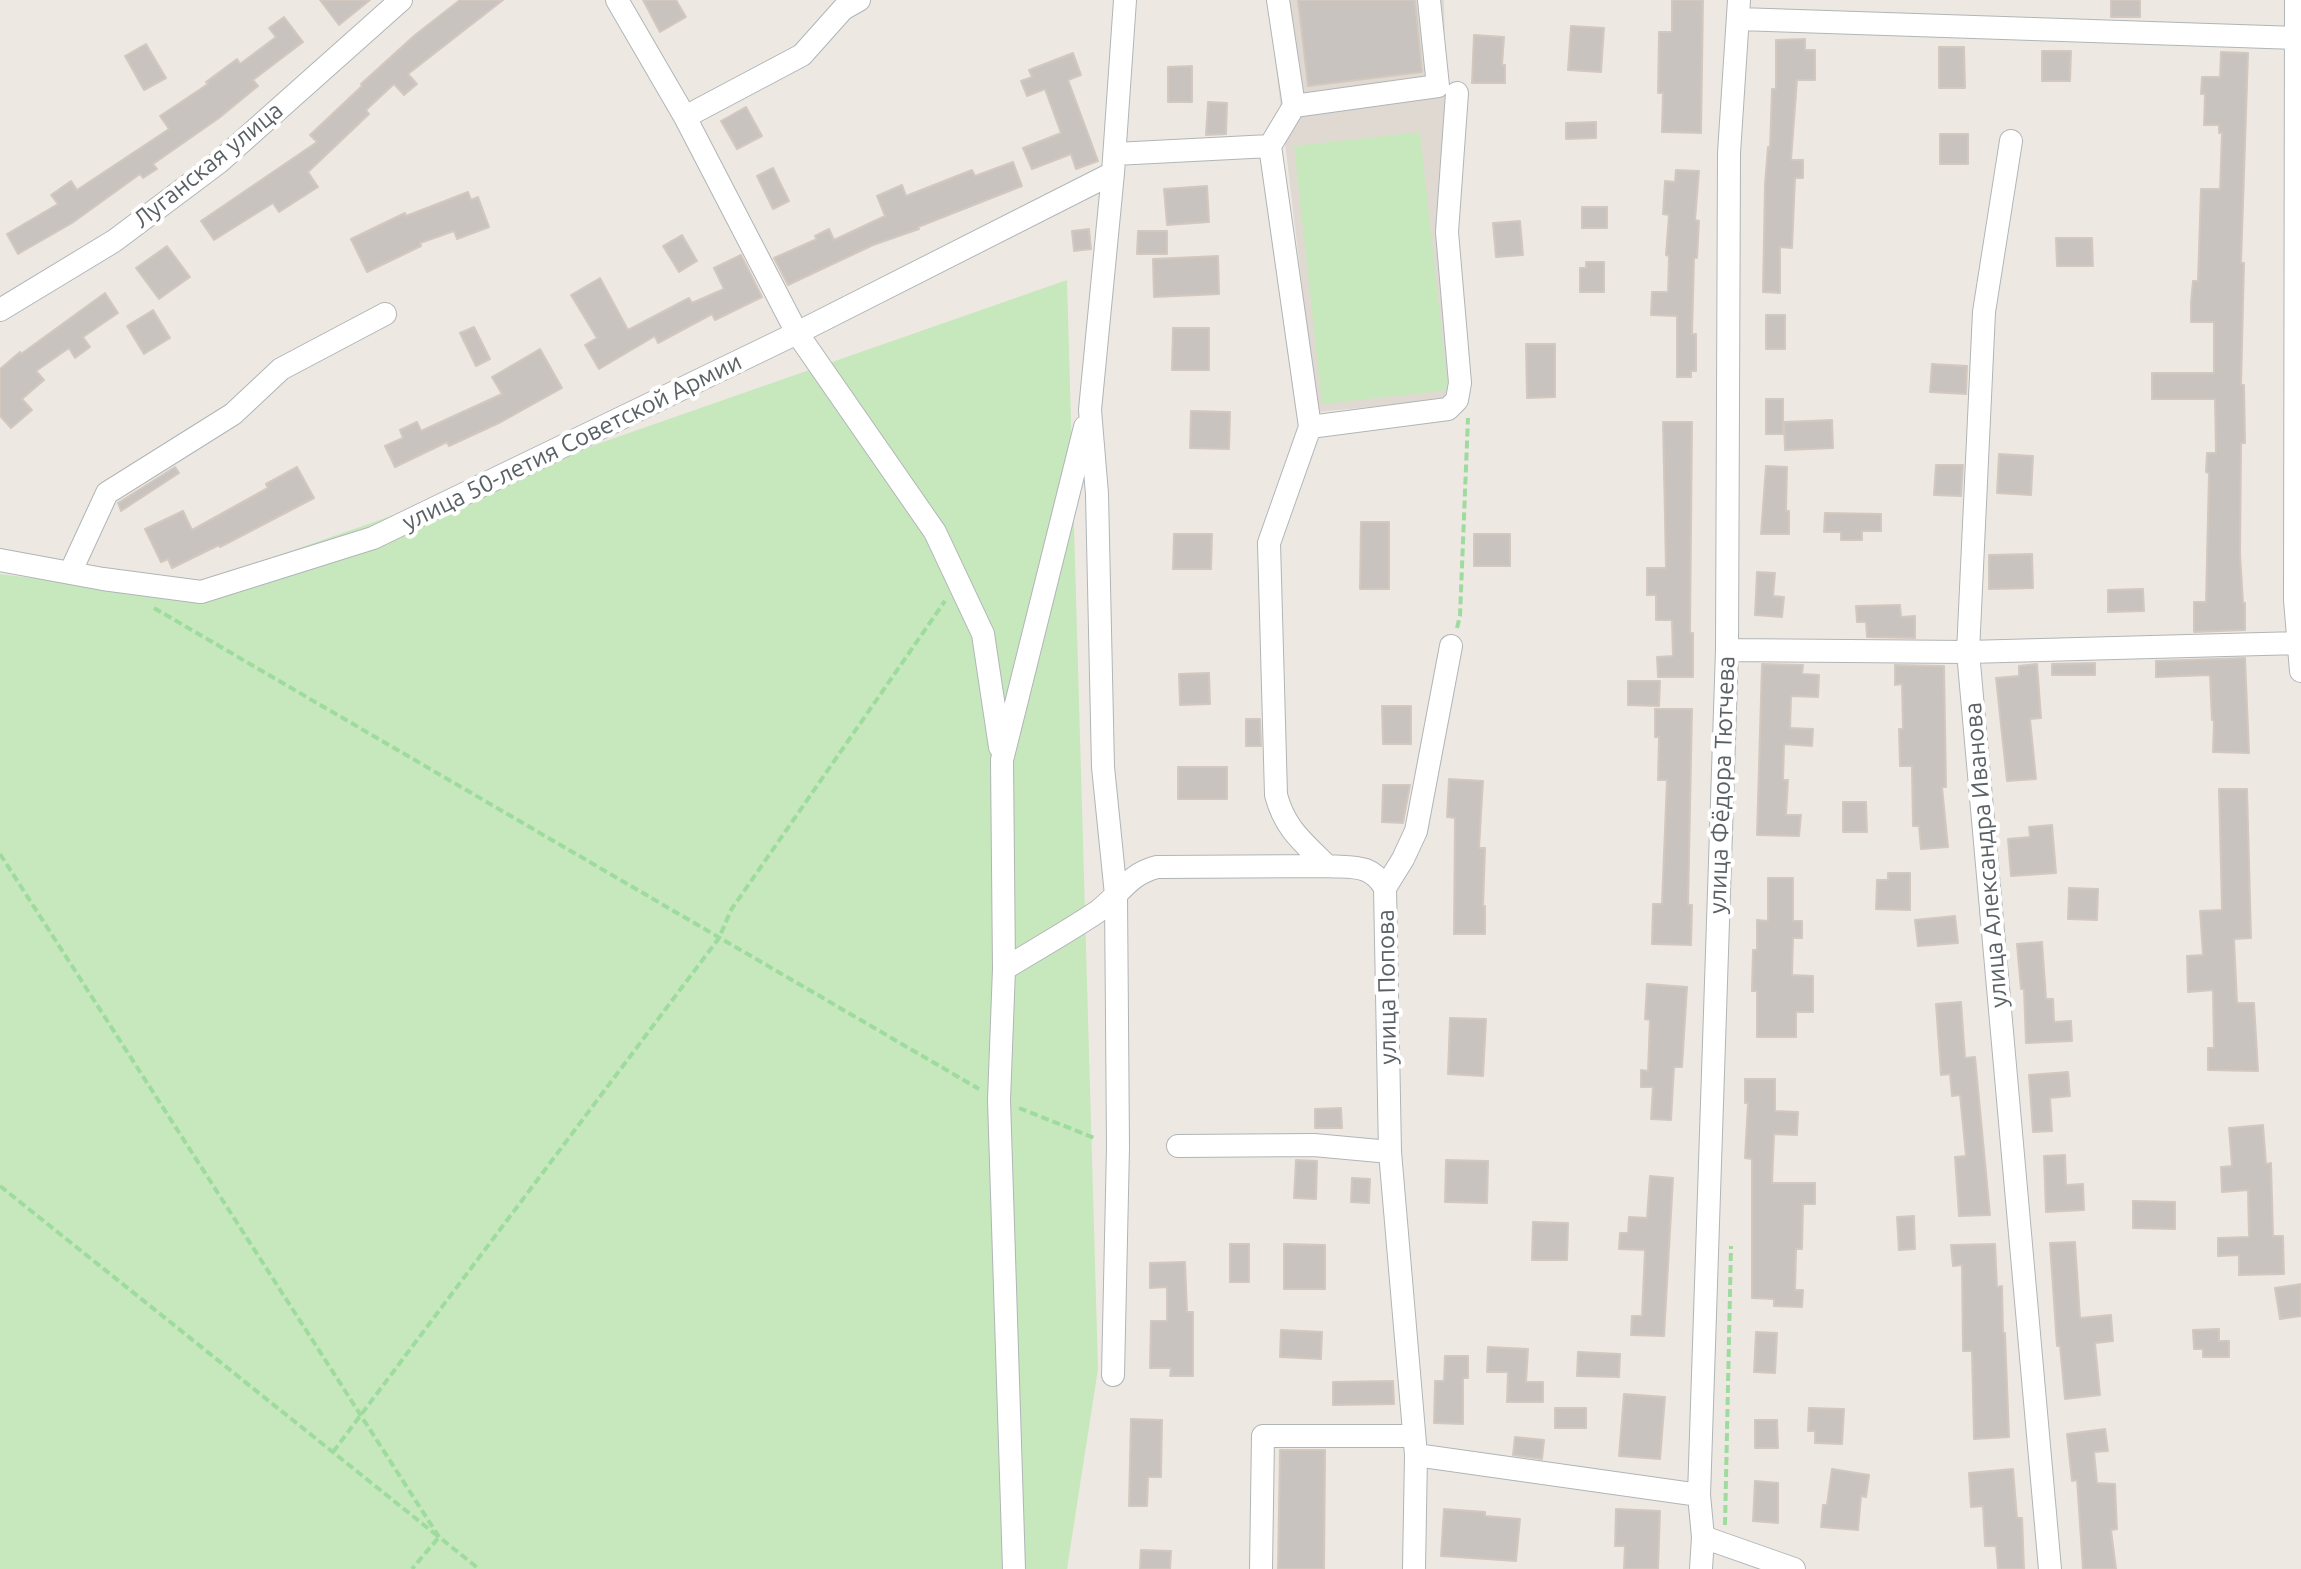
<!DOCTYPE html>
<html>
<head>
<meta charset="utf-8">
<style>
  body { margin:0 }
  canvas { display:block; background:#eee8e2 }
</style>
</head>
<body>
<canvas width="2301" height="1569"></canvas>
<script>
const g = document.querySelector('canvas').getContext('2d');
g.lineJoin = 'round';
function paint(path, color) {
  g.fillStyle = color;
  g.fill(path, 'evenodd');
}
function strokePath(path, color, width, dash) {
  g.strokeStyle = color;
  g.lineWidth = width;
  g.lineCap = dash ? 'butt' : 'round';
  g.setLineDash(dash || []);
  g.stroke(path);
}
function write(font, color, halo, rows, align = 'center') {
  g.font = font + ' Ubuntu,sans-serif';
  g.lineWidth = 8;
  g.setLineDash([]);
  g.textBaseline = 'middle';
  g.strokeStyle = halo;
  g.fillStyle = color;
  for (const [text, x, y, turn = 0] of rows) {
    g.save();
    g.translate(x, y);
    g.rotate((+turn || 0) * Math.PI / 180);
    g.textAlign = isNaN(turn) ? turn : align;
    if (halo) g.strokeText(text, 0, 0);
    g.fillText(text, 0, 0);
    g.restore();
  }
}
paint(new Path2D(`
  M1268,0h176l9,399 -136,13z`), '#e0d9d2');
paint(new Path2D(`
  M1420,132l28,258 -126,14 -28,-258z
  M1067,280l31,1089 -31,200h-1067v-995l165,21z`), '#c7e8bc');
const building = new Path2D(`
  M320,0h50l-31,25z
  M460,0h43l-95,74 9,10 -13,11 -10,-11 -28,26 3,4 -61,58 10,15 -39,25 -6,-9 -59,37 -13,-19 116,-79 -7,-7 52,-49 -1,-2 54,-49z
  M643,0h33l10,17 -26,15z
  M1298,0h117l7,72 -114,14z
  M1672,0h31l-2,133 -39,-1 1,-39h-5l1,-61h13z
  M2111,0h29v17h-29z
  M284,17l19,25 -50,38 5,6 -39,32 -66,46 4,5 -14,9 -3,-4 -68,49 -54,31 -11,-20 51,-30 -7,-9 20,-14 6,9 92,-61 -9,-13 48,-32 -2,-2 31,-23 3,5 36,-27 -7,-9z
  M1571,26l33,2 -3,44 -33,-2z
  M1474,35l30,2 -2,28h3v18h-33z
  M1805,39v11h10v30h-18l-6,80h12v18h-8l-3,70 -12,-1v46l-17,-1 2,-108 3,-37 2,1 2,-59h4v-49z
  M146,44l20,34 -22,12 -19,-34z
  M1939,47h25l1,41h-26z
  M2042,51h29l-1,30h-28z
  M2221,52l27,1 -7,210h3l-3,122h3l1,58h-4l-1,111 3,49h2v27l-51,2v-30h12l3,-129 -3,-1 1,-19h9l-1,-54h-63v-26h62v-51h-23v-19l2,-22h5l3,-92h19l2,-56h-3v-8h-15l1,-31h-4l1,-17h18z
  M1073,53l8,22 -13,5 30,81 -22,8 -5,-15 -39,15 -9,-21 38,-15 -16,-44 -18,7 -6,-15 11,-4 -3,-7z
  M1192,66v36h-24v-35z
  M1208,102l19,1 -1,31 -20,1z
  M746,107l16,29 -25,13 -16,-28z
  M1596,122v16l-30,1v-16z
  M1940,134h28v30h-28z
  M1013,162l9,24 -104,41 1,2 -46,16 -85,40 -14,-27 43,-19 -2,-3 14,-7 5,11 51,-24 -8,-20 25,-11 4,11 66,-26 3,6z
  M773,168l16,33 -16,8 -16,-33z
  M1676,170l23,1 -4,49 4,1 -2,37h-3l-2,76h4v37h-5v6h-14v-61l-26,-1 1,-23h16l1,-36 -3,-1 3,-40 -6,-1 2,-33 10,1z
  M1207,186l2,36 -42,3 -3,-36z
  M468,192l3,8 7,-3 11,30 -32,12 -3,-8 -34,12 1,3 -54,26 -16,-33 54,-26 1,3z
  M1582,207h25v21h-25z
  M1520,221l3,34 -27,2 -3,-34z
  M1089,229l2,20 -17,2 -2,-20z
  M1138,231h29v23h-30z
  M682,235l15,26 -18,11 -16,-26z
  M2056,238h36l1,28h-36z
  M167,246l23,31 -31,22 -23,-31z
  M741,255l21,42 -47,23 -3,-6 -54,29 -3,-7 -56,33 -14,-24 12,-7 -26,-43 29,-17 28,52 61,-32 3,5 32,-14 -10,-21z
  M1218,256l1,38 -65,3 -1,-38z
  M1586,262h18v30h-24v-24h6z
  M105,293l13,20 -35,24 7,10 -15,11 -6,-10 -33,23 8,9 -22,19 10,11 -21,18 -11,-12v-47l20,-17 1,2z
  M153,310l17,28 -26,16 -17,-28z
  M1766,315h19v34h-19z
  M474,327l16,32 -14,7 -16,-33z
  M1173,328h36v42h-37z
  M1526,344h29v53l-28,1z
  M540,349l22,39 -61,34 -52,24 -2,-4 -52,25 -10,-21 18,-8 -3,-8 17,-8 4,9 81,-37 -10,-17z
  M1932,364l35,2 -1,28 -36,-2z
  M1766,399h17v35h-17z
  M1191,411l39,1 -1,37 -39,-1z
  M1832,420l1,28 -48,2 -1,-28z
  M1663,422h29l-2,211h3v44h-35l-1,-20 16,-1 -1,-36h-16v-25h-9v-27h19z
  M1999,454l34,2 -2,39 -34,-2z
  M1936,465h27l-2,31 -27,-1z
  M1766,466l21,1 -1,44h3v23h-28z
  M175,467l4,6 -58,38 -3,-8z
  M297,467l17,31 -94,49 -1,-2 -47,23 -4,-9 -7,3 -16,-33 38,-18 9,19 76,-42 -2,-4z
  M1825,513l56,1v17h-19v9h-21v-8h-17z
  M1361,522h28v67h-29z
  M1174,534h38l-1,35h-38z
  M1474,534h36v32h-36z
  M2032,554l1,34 -44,1v-34z
  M1757,572l18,1 -2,23 11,1 -2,20 -27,-2z
  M2143,589l1,22 -36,1v-22z
  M1900,605l1,12 14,-1v22l-48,-1 -1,-15h-9l-1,-16z
  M2245,658l4,95 -36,-1 1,-32h-2l-2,-45 -54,2v-16z
  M2095,663v12h-43v-11z
  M1762,664l41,1 -1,9 17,1 -1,22 -27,-1 -1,32 23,1 -1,17 -28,-2 -1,36h5l-2,35h15l-2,21 -42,-1z
  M2037,664l4,54 -11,1 6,60 -29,2 -11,-103 23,-2v-10z
  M1895,665l49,1 2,121h-4l6,60 -27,2 -2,-23h-6l-1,-60h-12l-1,-37h4l-1,-45 -7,1z
  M1209,673l1,31 -30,1 -1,-31z
  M1628,681h32l-1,25 -31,-1z
  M1382,706h29v38h-28z
  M1655,709h37l-4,196h4l-1,40 -39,-1 1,-40h9l5,-124h-9l1,-43h-4z
  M1246,719h14l1,27h-15z
  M1178,767h49v32h-49z
  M1449,779l34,2 -4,67h6l-2,58h2v28h-31l1,-116 -8,-1z
  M1383,785h27l-7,38 -21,-1z
  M2219,789h28l4,149 -17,1 3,64h17l4,68 -50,-1v-22h6l-1,-58 -25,2 -1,-36 16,-1 -3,-44 22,-1z
  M1843,802h23l1,30h-24z
  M2052,825l4,48 -45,3 -3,-37 22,-2 -1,-10z
  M1888,873h22v37l-34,-1 1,-29h11z
  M1768,878h25v43h9v17h-9l-1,37 21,1v36h-17v25h-39v-46h-5l1,-41h4v-30l11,1z
  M2069,888l29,1 -1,31 -29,-1z
  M1955,916l3,27 -40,3 -3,-26z
  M2042,942l4,57h7l1,23 17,-1 1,20 -46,2 -2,-54h-3l-4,-45z
  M1647,984l40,3 -5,80h-8l-3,53 -20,-1 2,-32h-12v-17l7,1 2,-51 -5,-1z
  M1961,1002l4,56 10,-1 15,158 -31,1 -4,-59 11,-1 -6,-61 -8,1 -2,-22 -9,1 -5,-71z
  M1450,1018l36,1 -3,57 -35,-2z
  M2068,1072l2,24 -20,2 2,33 -19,1 -4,-57z
  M1745,1079h30v32l23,1 -1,23 -23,-1 -2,49h43v21h-12l-1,45h-6l-1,41h8l-1,17 -28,-1v-7l-22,-1v-139l-7,-1 3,-55h-3z
  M1341,1108l1,20h-27v-19z
  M2263,1125l3,39 5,-1 2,73h10l1,38 -45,1v-20l-21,1v-18l31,-1 -1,-47 -26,2 -1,-25 11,-1 -3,-38z
  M2065,1155l1,30 17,-1 1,26 -38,2 -2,-56z
  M1296,1160l21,1 -1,38 -22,-1z
  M1446,1160l42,1 -1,42 -42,-1z
  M1650,1176l23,2 -9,158 -33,-1 1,-19h10l3,-66 -26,-1 1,-16h8l1,-16 18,1z
  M1352,1178l18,1 -1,24 -18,-1z
  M2133,1201l42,1v27l-42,-1z
  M1914,1216l1,33 -16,1 -2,-33z
  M1533,1222l35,1 -1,37h-35z
  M2075,1242l5,76 31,-3 2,26 -18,2 5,52 -35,4 -5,-53h-3l-7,-103z
  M1230,1244h19v38h-19z
  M1284,1244l41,1v44h-41z
  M1995,1244l2,43 5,-1 1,47h2l4,104 -35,2 -2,-88h-9l-1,-86 -9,1 -2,-21z
  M1185,1262l2,50h6v64h-23l1,-8h-21l1,-47h16v-34l-17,1v-25z
  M2301,1284v32l-21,3 -5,-31z
  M2219,1329v12h10v16h-26v-8h-9l-1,-19z
  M1281,1330l41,2 -1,27 -41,-2z
  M1756,1332l21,1 -2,40 -21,-1z
  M1488,1347l40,2 -2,33h17v20h-36l1,-30h-21z
  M1578,1352l42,2 -1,23 -42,-1z
  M1445,1356h23v22h-5v46l-29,-1 1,-42h9z
  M1393,1381l1,23 -61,1v-23z
  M1624,1394l41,3 -5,62 -41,-3z
  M1555,1408h31v20h-31z
  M1809,1408l35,1 -2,35 -27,-1v-12h-7z
  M1131,1419l31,1 -1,57h-13l-1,29h-18z
  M1755,1420h22l1,28h-23z
  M2105,1429l3,22 -14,1 3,31 18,1 2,45 -6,1 5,39h-33l-6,-89 -5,1 -5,-47z
  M1515,1437l29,3 -2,19 -29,-4z
  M1280,1450h45l-1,119h-46z
  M1832,1469l37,6 -3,22 -5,-1 -3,34 -37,-3 2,-22h4z
  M2013,1469l4,49h5l2,51h-26l-2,-23h-11l-2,-40 -12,1 -2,-34z
  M1755,1481l23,2v40l-25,-2z
  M1444,1509l41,3v4l35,3 -4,42 -75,-5z
  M1616,1509l44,2 -2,58h-34l1,-23h-10z
  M1141,1550l30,1 -1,18h-30z`);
paint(building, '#c9c3bf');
strokePath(building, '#d3c8bf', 2);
const minor = new Path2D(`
  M617,0l68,117 112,216 138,199 48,102 17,113
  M1278,0l16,106 144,-20 -9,-86
  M2296,0l-1,600 6,71
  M1739,19l558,19
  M685,117l117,-62 41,-46 16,-9
  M2011,141l-27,171 -16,340 82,917
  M1270,146l24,-40
  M1115,154l155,-8 40,281 -41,116 7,252c9,34 27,47 51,71 25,2 44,-3 58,22l5,264 26,303 -2,114
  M0,310l114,-69 104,-78 183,-163
  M1310,427l138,-18 9,-9 3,-17 -13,-151 10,-139
  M0,560l103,19 98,13 172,-54 424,-205 316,-160
  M70,573l37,-80 126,-79 48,-45 104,-55
  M1727,650l241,2 331,-9
  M1385,888l18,-29 13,-28 35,-185
  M1004,969c31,-19 63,-37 93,-57 22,-16 31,-38 60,-45l170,-1
  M1178,1146l136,-1 76,7
  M1113,1375l5,-228 -2,-252 -13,-128 -6,-273 -7,-84 23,-237 12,-173
  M1416,1455l283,40
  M1703,1537l91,32
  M1014,1569l-15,-469 5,-131 -2,-209 83,-333
  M1261,1569l2,-133h151
  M1701,1569l2,-32 -4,-42 28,-845 2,-497 10,-153`);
strokePath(minor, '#b0b5b8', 24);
strokePath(new Path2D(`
  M154,608l825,481
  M1457,628l3,-12 8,-198
  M0,854l439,683 40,32
  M1019,1108l78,31
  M0,1186l439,351 -27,32
  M333,1452l386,-514 12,-28 214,-309
  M1725,1525l6,-279`), '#9edb9e', 4, [8, 4]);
strokePath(minor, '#fff', 22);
write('24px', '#5a6164', '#fff', [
  ["Луганская улица",208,165,-39],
  ["улица 50-летия Советской Армии",572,442,-26],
  ["улица Фёдора Тютчева",1722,785,-88],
  ["улица Александра Иванова",1986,855,-95],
  ["улица Попова",1387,987,-91]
]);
</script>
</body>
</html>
